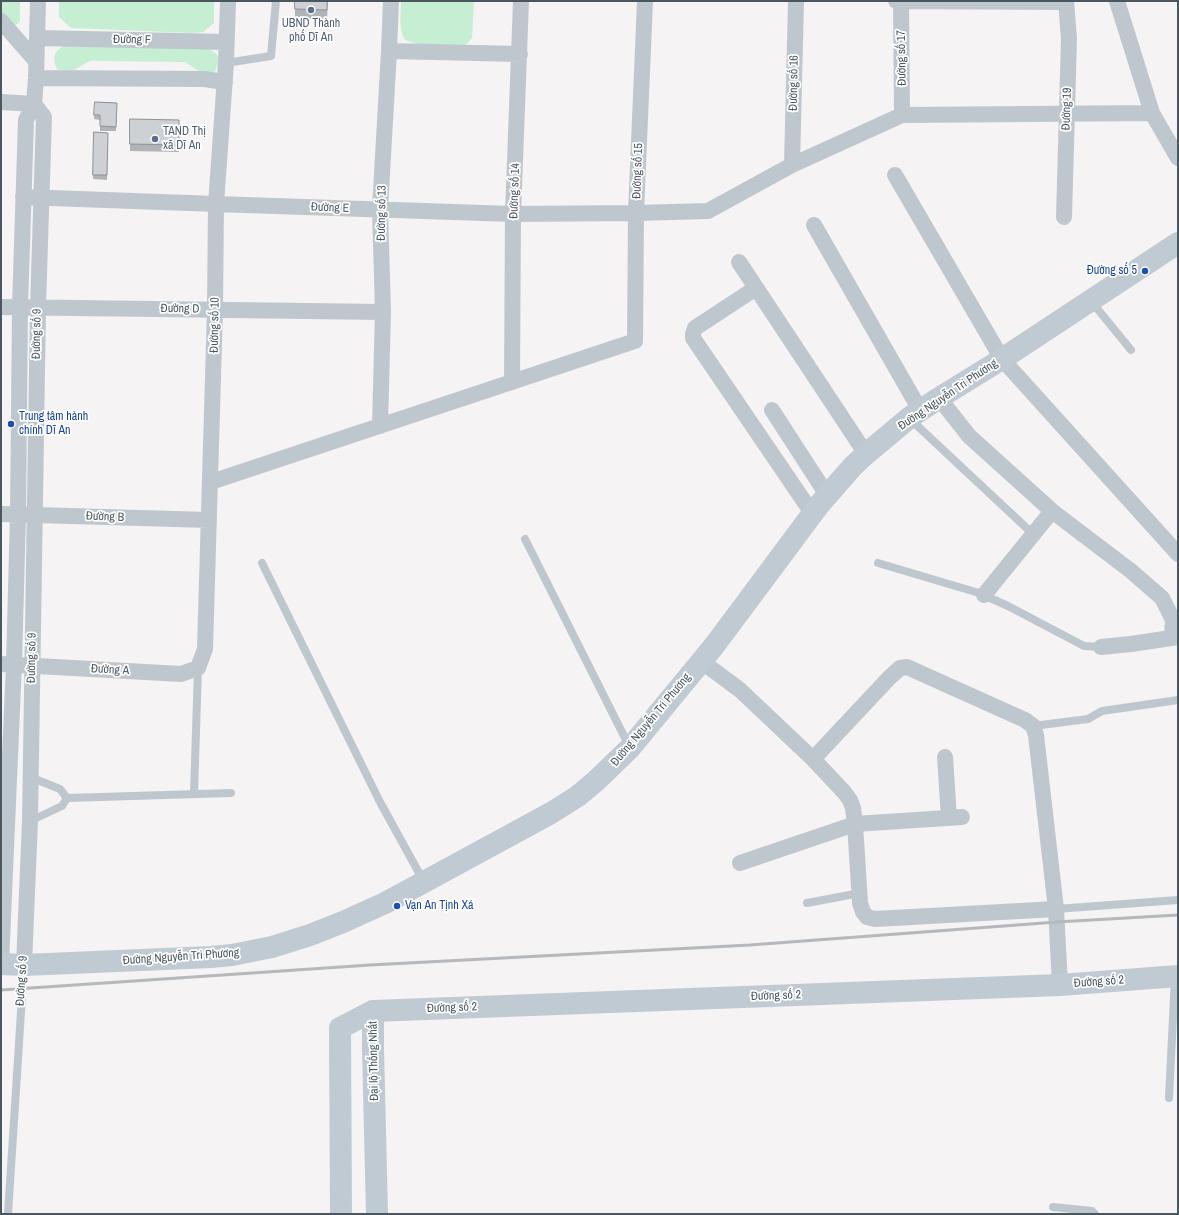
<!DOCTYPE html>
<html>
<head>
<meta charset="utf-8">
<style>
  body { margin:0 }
  #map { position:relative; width:1179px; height:1215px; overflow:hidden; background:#f5f3f3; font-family:"Archivo Narrow",sans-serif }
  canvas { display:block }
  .frame { position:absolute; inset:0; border:2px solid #4b575f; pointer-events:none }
</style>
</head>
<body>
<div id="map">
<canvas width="1179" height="1215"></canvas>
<div class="frame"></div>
</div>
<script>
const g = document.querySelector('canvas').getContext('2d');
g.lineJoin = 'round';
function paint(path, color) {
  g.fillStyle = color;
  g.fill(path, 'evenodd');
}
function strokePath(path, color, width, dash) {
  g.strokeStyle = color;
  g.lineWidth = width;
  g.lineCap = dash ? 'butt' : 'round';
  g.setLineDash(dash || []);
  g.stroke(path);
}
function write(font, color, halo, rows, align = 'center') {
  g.font = font + ' "Archivo Narrow",sans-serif';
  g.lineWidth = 3.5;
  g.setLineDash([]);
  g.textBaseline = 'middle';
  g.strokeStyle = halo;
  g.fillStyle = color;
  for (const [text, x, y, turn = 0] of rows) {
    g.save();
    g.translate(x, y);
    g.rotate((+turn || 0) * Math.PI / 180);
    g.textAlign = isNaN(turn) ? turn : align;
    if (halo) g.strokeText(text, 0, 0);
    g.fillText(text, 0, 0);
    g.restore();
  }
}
paint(new Path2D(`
  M1,1h19v20l-2,3 -6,2 -11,-10z
  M59,1h155v22l-11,9 -12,1 -120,-5 -12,-11z
  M401,1h73l-2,37 -5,6 -7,3 -40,-2 -15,-5c-7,-12 -4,-26 -4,-39z
  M66,45l143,4c13,6 11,13 5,24h-12l-17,-11 -84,-1c-3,0 -7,-1 -10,0 -14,4 -16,16 -34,8 -5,-12 -3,-19 9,-24z`), '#c5eed3');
strokePath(new Path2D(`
  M226,63l45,-7 5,-55
  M1091,301l40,49
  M910,419l123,115
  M525,539l104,207
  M262,563l118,239 44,80
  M878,563l101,30 29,13 76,40 17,1
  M1033,726l55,-7 14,-8 76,-11
  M30,777l30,12 7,9
  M194,794l4,-126
  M67,798l164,-5
  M30,821l32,-15 5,-8
  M807,903l53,-10
  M1056,909l122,-9
  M1169,1098l6,-121
  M1053,1207l39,4 3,3
  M8,1214l16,-249`), '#bfc7ce', 8);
strokePath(new Path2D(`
  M896,1l169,1
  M901,1l1,114
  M1117,1l35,112 26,45
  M1,21l35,40
  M37,38l189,4
  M389,51l131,3
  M36,78l168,1 21,3
  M1,102l33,2
  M792,165l4,-164
  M895,175l107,184 176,195
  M23,197l193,7 297,10 123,-1 72,-2 84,-46 110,-50 250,-2
  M1064,217l5,-178 -3,-38
  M814,225l106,185
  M739,262l127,192
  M756,288l-61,40 -2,6v4l119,175
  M1,307l382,5
  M512,382l1,-168 8,-213
  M939,398l30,38 83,75 79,60 31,27 11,22 -1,18
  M772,410l55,85
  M380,426l3,-114 -3,-103 9,-158 2,-50
  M211,482l424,-141 1,-128 9,-212
  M1,514l208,6
  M984,595l68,-84
  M1101,647l30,-3 47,-7
  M701,661l39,29 73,69 31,33 6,8 3,8 2,16 5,79 3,9 4,5 8,2 181,-10
  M1,664l180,10 17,-6 7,-19 10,-340 1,-105 10,-141 2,-62
  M945,757l4,61
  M813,759l76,-81 11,-10 7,-1 118,53 8,6 3,9 20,174 4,76
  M740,863l115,-39 107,-7
  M1,964l13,-300 4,-150 2,-207 6,-187 8,-16 2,-26 2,-77
  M24,965l6,-144 8,-514 6,-190 -10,-13`), '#bfc7ce', 16);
strokePath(new Path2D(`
  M1,964l23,1 187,-8 21,-2 40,-8 38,-12 33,-13 42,-19 39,-21 127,-69 27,-17 19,-16 33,-32 84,-102 105,-141 34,-39 13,-12 43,-36 30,-20 63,-39 176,-116
  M373,1011v38l4,165
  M341,1214l-1,-186 33,-17 687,-26 118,-9`), '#c0cad3', 22);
strokePath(new Path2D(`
  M1,990l369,-25 380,-20 307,-23 121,-7`), '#b5b8bc', 3);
paint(new Path2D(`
  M295,1h33l-1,19 -32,-1z
  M95,102l22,1 -1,28h-16v-11l-6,-1z
  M130,119l49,1v32l-49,-1z
  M94,132l14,1 -1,47 -14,-1z`), '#b0b3b7');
const building = new Path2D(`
  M295,1h32v9l-32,-1z
  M95,102l22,1 -1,24 -16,-1v-11h-6z
  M130,119l49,1v25l-49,-1z
  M94,132l14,1 -1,42h-14z`);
paint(building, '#cdd0d5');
strokePath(building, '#909295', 1);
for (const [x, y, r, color] of [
  [311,10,4,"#5c6f8a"],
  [155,139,4,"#5c6f8a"],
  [1145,271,4,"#1a4fb4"],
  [11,424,4,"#1a4fb4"],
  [397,906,4,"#1a4fb4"]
]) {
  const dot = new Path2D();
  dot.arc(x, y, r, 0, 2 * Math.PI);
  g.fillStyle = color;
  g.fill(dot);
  strokePath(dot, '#fff', 1.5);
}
write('12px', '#4e5e75', '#fff', [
  ["UBND Thành",311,24],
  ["phố Dĩ An",311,38],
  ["TAND Thị",163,132,"left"],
  ["xã Dĩ An",163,146,"left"]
]);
write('12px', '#4b575f', '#fff', [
  ["Đường F",132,40,1],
  ["Đường số 17",902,58,-91],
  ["Đường số 16",794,83,-89],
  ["Đường 19",1067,109,-88],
  ["Đường số 15",638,171,-88],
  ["Đường số 14",515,191,-88],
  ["Đường E",330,208,2],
  ["Đường số 13",382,213,-89],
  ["Đường D",180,309,1],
  ["Đường số 10",215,325,-89],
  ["Đường số 9",37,334,-89],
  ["Đường Nguyễn Tri Phương",948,395,-34],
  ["Đường B",105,517,2],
  ["Đường số 9",32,658,-89],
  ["Đường A",110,670,3],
  ["Đường Nguyễn Tri Phương",651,720,-50],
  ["Đường Nguyễn Tri Phương",181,957,-4],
  ["Đường số 9",22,981,-86],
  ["Đường số 2",1099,982,-4],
  ["Đường số 2",776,996,-2],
  ["Đường số 2",452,1008,-2],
  ["Đại lộ Thống Nhất",374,1061,-91]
]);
write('12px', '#164399', '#fff', [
  ["Đường số 5",1137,271,"right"],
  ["Trung tâm hành",19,417],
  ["chính Dĩ An",19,431],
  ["Vạn An Tịnh Xá",405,906]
], 'left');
</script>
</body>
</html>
